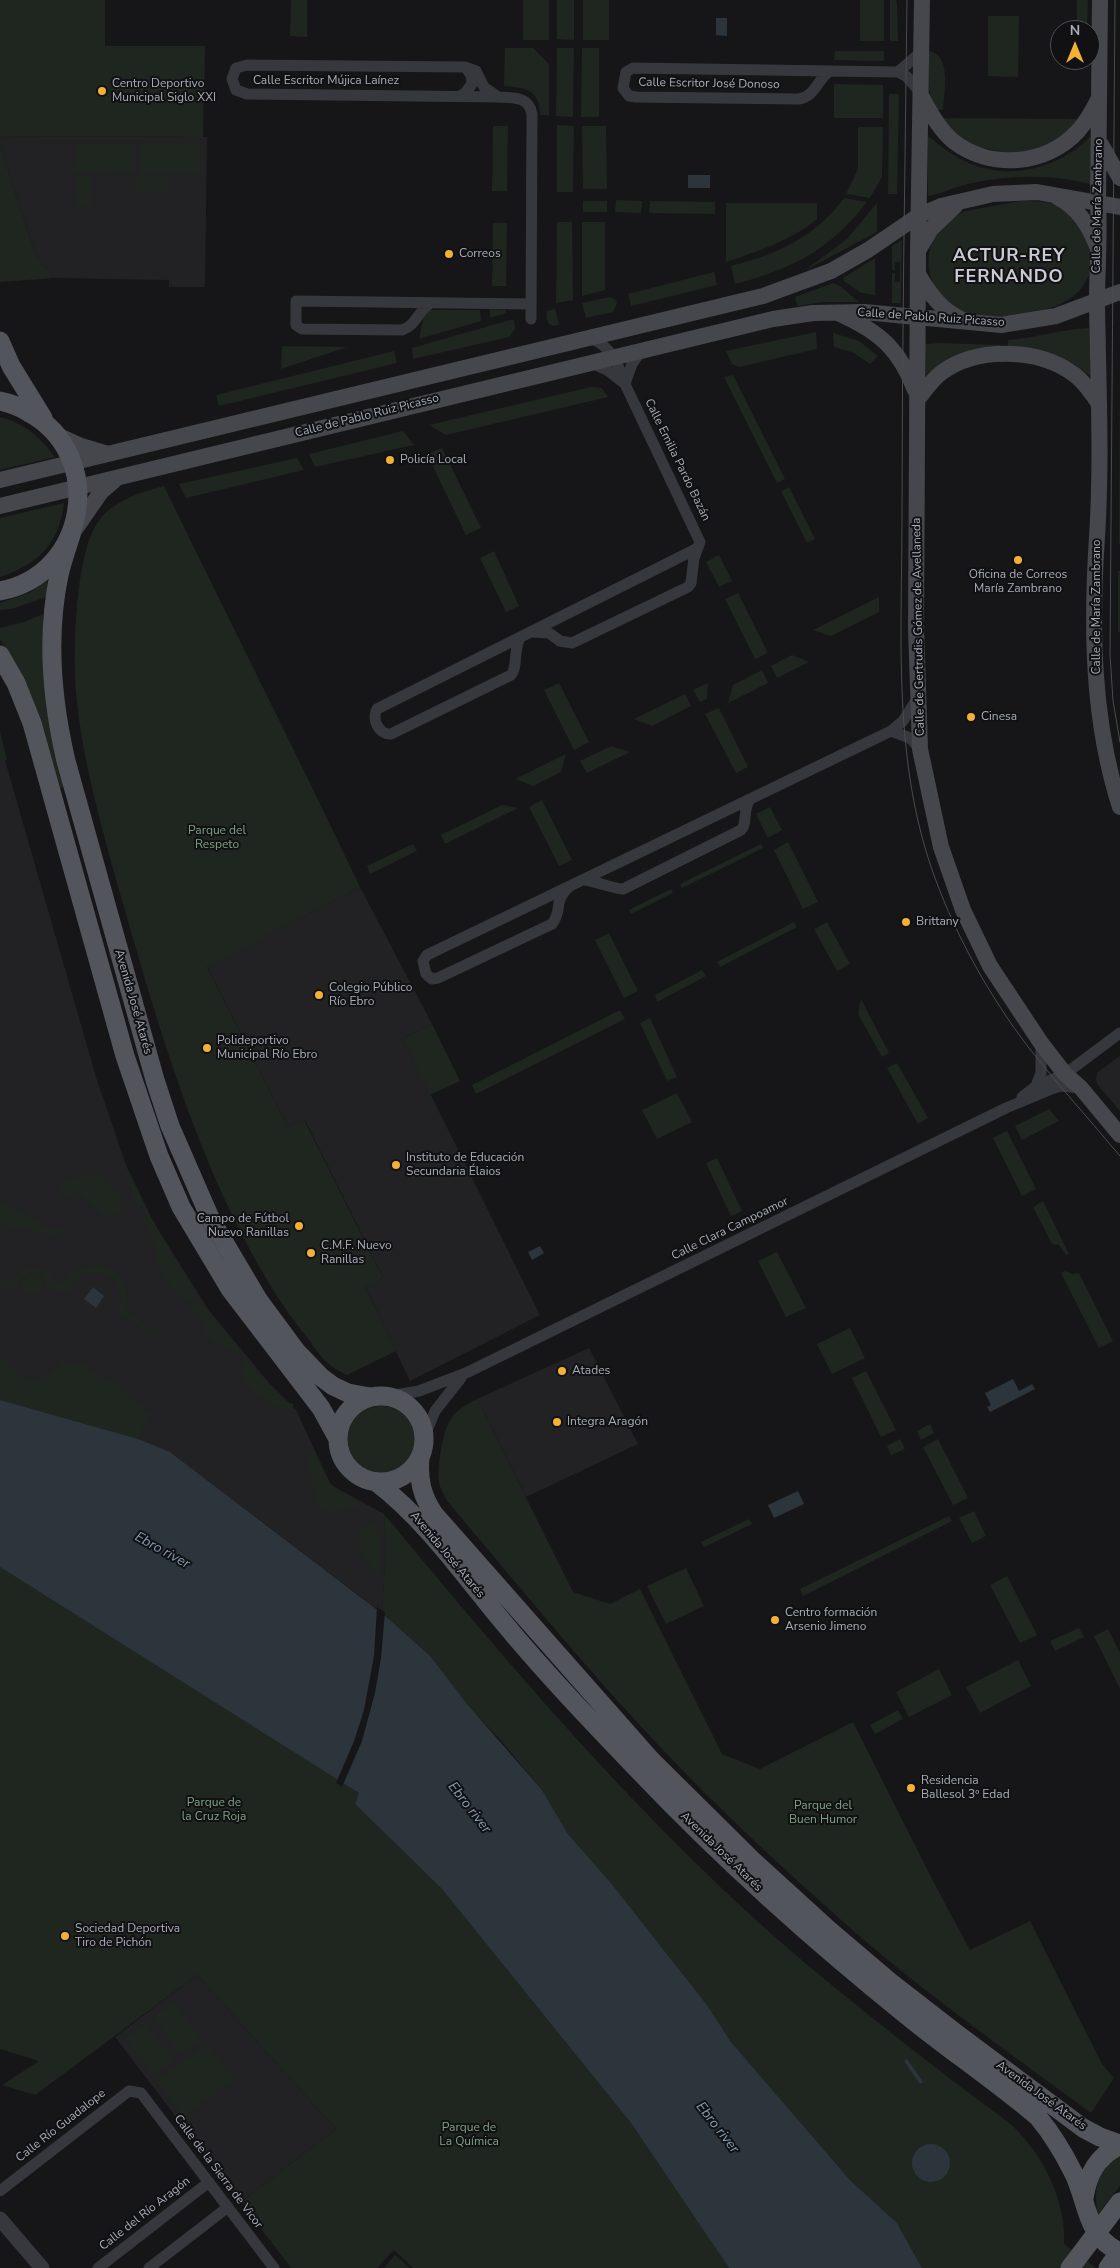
<!DOCTYPE html>
<html>
<head>
<meta charset="utf-8">
<style>
  body { margin:0 }
  #map { position:relative; width:1120px; height:2268px; overflow:hidden; background:#161618; font-family:"Nunito Sans",sans-serif }
  canvas { display:block }
  .north { position:absolute; left:1050px; top:20px; width:50px; height:50px; box-sizing:border-box; background:#111113; border:1px solid #4d4f55; border-radius:50%; rotate:0deg; font-size:14px; font-weight:700; line-height:20px; text-align:center; color:#a8adb8 }
  .north::after { content:''; display:block; margin:auto; width:18px; height:22px; background:#f2b134; clip-path:polygon(50% 0,100% 100%,50% 72%,0 100%) }
</style>
</head>
<body>
<div id="map">
<canvas width="1120" height="2268"></canvas>
<div class="north">N</div>
</div>
<script>
const g = document.querySelector('canvas').getContext('2d');
g.lineJoin = 'round';
function paint(path, color) {
  g.fillStyle = color;
  g.fill(path, 'evenodd');
}
function strokePath(path, color, width, dash) {
  g.strokeStyle = color;
  g.lineWidth = width;
  g.lineCap = dash ? 'butt' : 'round';
  g.setLineDash(dash || []);
  g.stroke(path);
}
function write(font, color, halo, rows, align = 'center') {
  g.font = font + ' "Nunito Sans",sans-serif';
  g.lineWidth = 4;
  g.setLineDash([]);
  g.textBaseline = 'middle';
  g.strokeStyle = halo;
  g.fillStyle = color;
  for (const [text, x, y, turn = 0] of rows) {
    g.save();
    g.translate(x, y);
    g.rotate((+turn || 0) * Math.PI / 180);
    g.textAlign = isNaN(turn) ? turn : align;
    if (halo) g.strokeText(text, 0, 0);
    g.fillText(text, 0, 0);
    g.restore();
  }
}
paint(new Path2D(`
  M0,136l207,1 -2,150h-36v-7l-115,-2 -19,-25 -35,-107z
  M0,743l96,334 30,88 28,58 54,86 61,74 27,27 35,75 53,29 2,32 -4,67 -212,-161 -170,-52z
  M360,887l72,137 -29,15 137,276 -130,66 -45,-95 18,-8 -6,-13 -72,-145 -17,7 -81,-161z
  M1120,1056v55l-23,-27 -1,-6 2,-6z
  M589,1348l49,96 -112,53 -49,-98z
  M197,1975l139,154 -95,73 -126,-165z`), '#222225');
paint(new Path2D(`
  M0,0h105v46h100l-2,91 -203,-1z
  M291,0h16v37l-17,-1z
  M523,0h26v40h-26z
  M557,0h17v40l-17,-1z
  M583,0h26v40h-26z
  M860,0h24v41h-24z
  M890,0h6l1,4 1,37h-8z
  M1077,0h11l-1,30h-10z
  M988,16h31l-1,61 -30,-1z
  M505,48h28l16,16v51h-9c-1,-26 -13,-27 -36,-29z
  M557,48h17l-1,69 -17,-1z
  M582,48h17v69h-18z
  M835,51h49v10l-50,-1z
  M929,51c23,4 15,42 14,59h-8l-6,-20z
  M834,84l49,1v33h-49z
  M889,94h10l-2,100h-9z
  M940,118l140,1 -14,17 -44,20 -54,-11z
  M557,125l17,1 -1,66h-16z
  M493,126h15l-1,65h-15z
  M582,126h24l1,63h-24z
  M858,127h25l-1,50 -12,21 -24,-4 12,-25z
  M1093,134l-3,50c-40,-10 -82,-9 -122,0 -13,3 -27,10 -40,12v-60c15,12 30,24 49,30 40,14 87,-1 116,-32z
  M75,143l60,1v30l-60,-1z
  M140,144h60v30h-60z
  M0,146l35,107 19,25 -54,4z
  M77,176h14v30h-14z
  M136,177h31v15h-31z
  M844,198l23,4c-37,48 -75,67 -132,82l-4,-18c44,-11 85,-29 113,-68z
  M616,200l26,1 -1,12 -26,-1z
  M583,201h24v11h-24z
  M650,201l65,1v12l-66,-1z
  M1021,201c14,0 28,0 41,6 5,3 27,29 29,35 2,8 1,22 -1,30 -3,8 -8,17 -14,22 -20,19 -80,28 -106,21 -29,-7 -47,-38 -40,-67 4,-16 19,-31 35,-37z
  M726,203h91v16c-27,22 -58,32 -91,43z
  M877,203v29l-73,39 43,-32z
  M557,222h15l1,78 -17,3z
  M582,222h23v68l-23,6z
  M493,223h14l-1,63h-14z
  M902,240l-1,63h-9v-30h3v9h5v-20h-5v8h-3v-24z
  M875,258v37l-14,-2 -17,-12 -1,-3z
  M714,272l3,13 -86,21 -3,-12z
  M833,283l7,3 19,16h-36l-26,4 -2,-9z
  M610,297l6,3 1,3 -4,9 -27,6 -4,-15z
  M490,309l16,1v3l-16,5z
  M555,309l4,16 -6,1 -4,-2 -3,-6 1,-7z
  M430,310h50l1,11 -62,18 5,-24z
  M510,320h4l1,9 -6,8 -96,22 -1,-11z
  M1089,328l2,49 -17,-13 -18,-9 -48,-8v-7c28,-2 54,-11 81,-12z
  M816,332l1,17 -78,18 -7,-3 -6,-13z
  M833,333l26,8 19,15 -8,8 -16,-11 -20,-6z
  M939,343l62,2v2c-28,6 -54,8 -75,29l-1,-32z
  M282,346l65,1 -66,22z
  M394,351l3,12 -178,43 -3,-11z
  M1120,355v189h-1z
  M733,375l52,104 -8,4 -53,-106z
  M591,387l11,1 6,9 -162,38 -17,-10z
  M0,417c27,8 38,18 55,40l-55,13z
  M403,431l11,14 -99,22 -6,-13z
  M442,448l39,80 -15,7 -39,-81z
  M297,458l7,12 -118,28 -7,-14z
  M164,486c65,134 132,266 196,401l-153,80 81,160 16,-7 79,158 -18,9 31,64 -49,24c-6,-3 -12,-6 -17,-10 -11,-9 -20,-25 -29,-35 -34,-44 -59,-93 -82,-143 -40,-91 -68,-185 -95,-280 -19,-67 -42,-145 -48,-215 -3,-41 -1,-132 20,-167 15,-24 42,-32 68,-39z
  M789,487l26,52 -8,4 -26,-52z
  M64,503c-5,41 -25,61 -64,74v-59z
  M494,551l25,55 -13,6 -26,-54z
  M719,555l13,26 -13,6 -13,-25z
  M1118,571h2v61h-2z
  M48,580l-2,17 -34,12 -12,1v-7l29,-10z
  M738,593l30,60 -13,6 -30,-60z
  M879,597v15l-48,24 -18,-6z
  M43,614l3,73 19,100 -7,1 -47,-132 -11,-16v-12l24,-6z
  M792,655l17,7 -32,16 -6,-12z
  M762,670l6,13 -40,20 5,-18z
  M559,683l30,59 -15,8 -30,-60z
  M708,683l-1,16 -7,3 -7,-12z
  M685,694l6,12 -39,20 -18,-7z
  M719,708l29,59 -12,6 -31,-59z
  M0,732l7,28h-7z
  M611,746l19,6 -43,21 -7,-12z
  M566,754l-5,18 -28,14 -18,-7z
  M542,800l30,60 -13,6 -30,-59z
  M502,805l16,3 -73,36 -4,-9z
  M770,807l12,23 -14,8 -12,-24z
  M788,842l30,60 -15,7 -29,-59z
  M413,844l4,7 -47,23 -3,-8z
  M761,844l2,4 -81,40 -2,-4z
  M671,889l2,4 -42,21 -2,-4z
  M794,922l3,5 -77,40 -3,-5z
  M827,922l23,42 -13,7 -23,-42z
  M609,933l29,58 -14,7 -29,-58z
  M702,970l4,6 -49,26 -2,-7z
  M861,999l28,54 -7,4 -24,-43z
  M620,1010l5,9 -149,75 -4,-9z
  M650,1018l27,59 -10,4 -27,-58z
  M432,1024l28,57 -30,14 -27,-56z
  M897,1063l31,55 -10,6 -31,-56z
  M677,1093l15,29 -35,17 -15,-29z
  M1049,1109l10,12 -37,19 -7,-14z
  M1007,1131l29,58 -14,7 -29,-58z
  M717,1158l25,53 -11,5 -25,-53z
  M128,1170l16,34 -7,3 -11,-34z
  M88,1174l14,2 17,19 4,17 -17,6 -21,-19 -9,-6 -12,3 -5,-13 8,-4z
  M0,1201l53,29 6,-2 7,4c-24,9 -40,-9 -66,-6z
  M1043,1201l26,53 -3,1 -7,-10 -7,-1 -19,-37z
  M149,1214l49,83 -15,3 -18,-20 -9,-18 -3,-22 -12,-23z
  M777,1252l29,56 -20,9 -28,-56z
  M103,1265c20,11 27,22 23,45l33,27 -2,2 -40,-27c18,-41 -39,-56 -48,-19l-22,-4c-3,-23 -25,-22 -30,-1h-16l-1,-15 5,9h7l12,-15c13,-1 25,1 30,15h10c12,-16 20,-16 39,-17z
  M1065,1271l7,3 7,-1 34,68 -14,7 -38,-75z
  M22 1286a10 10 0 1 1 20 0a10 10 0 1 1-20 0Z
  M201,1302l39,49 -2,5 -28,-16 -5,-8 -2,-14 -16,-14z
  M850,1328l15,30 -33,16 -15,-30z
  M244,1356l39,45 10,3 -1,8c-24,-6 -61,-27 -48,-56z
  M0,1358c13,6 9,7 18,15 9,9 28,7 37,-3 2,-3 3,-8 5,-11l11,6h13l32,19 34,30 -12,25 -138,-39z
  M866,1371l30,59 -15,7 -29,-59z
  M477,1399l96,193 37,12 30,-15 82,165 38,15 93,-47 80,159 37,69 60,-29 72,143 12,14 -23,35c-85,-63 -173,-124 -251,-194 -62,-55 -122,-111 -178,-170 -75,-79 -144,-164 -214,-247 -4,-7 -8,-13 -9,-21 -2,-16 4,-52 13,-64 6,-8 17,-14 25,-18z
  M347 1440a34 34 0 1 1 68 0a34 34 0 1 1-68 0Z
  M930,1424l4,9 -13,7 -4,-9z
  M900,1439l5,10 -14,6 -4,-9z
  M938,1439l30,59 -15,7 -30,-58z
  M309,1452h5c16,28 9,33 43,48l1,4 -3,5 -25,3 -9,-2 -6,-13 -8,-43z
  M974,1511l12,25 -14,7 -13,-25z
  M384,1514c142,171 286,342 460,481 34,28 69,55 104,82 20,16 41,30 61,46 32,27 58,78 55,121l32,24h-174l-25,-45 -47,-43 -119,-138 -24,-37 -96,-122 -43,-49 -26,-44 -39,-47 -121,-130 4,-67z
  M949,1516l3,5 -149,75 -3,-7z
  M749,1519l3,5 -48,23 -3,-5z
  M375,1520l6,27 -2,29c-14,-16 -36,-44 -4,-56z
  M0,1567l360,226 -5,11 87,85 189,234 98,145h-316l-19,-18 -17,18h-86l-50,-66 95,-73 -139,-154 -162,120 -33,-10 37,-24 -39,-12z
  M686,1568l18,38 -38,18 -19,-38z
  M1007,1576l30,59 -17,8 -30,-58z
  M1079,1628l5,9 -29,14 -5,-10z
  M1108,1629l12,24v36l-26,-53z
  M1018,1660l13,26 -51,27 -14,-26z
  M939,1669l13,26 -43,22 -13,-25z
  M898,1710l5,9 -28,15 -5,-9z
  M173,2002l28,37 -20,15 -28,-37z
  M145,2023l29,36 -20,16 -29,-37z
  M206,2044l29,35 -51,38 -28,-36z
  M1120,2156v30l-22,28c-5,-23 -1,-45 22,-58z
  M395,2255l15,13h-26z`), '#1e261f');
paint(new Path2D(`
  M716,18h11v18l-11,-1z
  M688,175h22v13h-22z
  M540,1246l4,7 -12,7 -4,-8z
  M93,1287l11,9 -8,12 -12,-9z
  M1013,1379l6,12 13,-7 3,5 -45,23 -3,-5 4,-2 -6,-12z
  M0,1400l138,39 32,13 214,163 46,41 37,48 75,86 26,44 43,49 96,122 24,37 119,138 47,43 25,45h-193l-98,-145 -189,-234 -87,-85 4,-11 -359,-226z
  M798,1491l6,13 -30,14 -6,-13z
  M907,2059l16,23 -3,2 -16,-23z
  M912 2163a19 19 0 1 1 38 0a19 19 0 1 1-38 0Z`), '#2c353c');
paint(new Path2D(`
  M377,1607l8,5 -4,46 -6,35 -13,48 -20,46 -6,-4 18,-42 10,-31 10,-54z`), '#161618');
strokePath(new Path2D(`
  M830,71c-13,8 -14,25 -31,28l-163,-2 -7,-1 -6,-8 3,-16 7,-4 265,4 23,-20
  M898,72l8,4 15,17
  M460,96l5,-3 7,-9 -1,-9 -5,-7
  M498,97l-14,-10 -8,-16 -11,-4 -218,-2 -11,3 -4,11 4,11 11,4 251,3c15,1 31,-1 34,17l-1,205
  M431,303c-13,7 -14,22 -29,27l-100,-1 -6,-4v-24l235,3
  M591,363l16,7 18,14
  M625,384l7,-20 10,-14
  M533,632l16,1 11,8 12,2 116,-56 3,-4 3,-25 6,-16 -75,-158c-7,-21 -13,-37 -35,-46
  M520,638c-7,13 -2,29 -9,37l-120,59c-12,1 -20,-15 -14,-25l319,-160
  M891,731l19,7 10,11
  M585,880c13,2 26,8 38,9l118,-59c7,-7 1,-19 9,-31
  M568,888c-15,14 -5,22 -16,36l-114,54 -6,1 -6,-5 -3,-13 4,-6 464,-224 12,-10 14,-22
  M1036,1086l5,-13v-30
  M1022,1097l14,-11 29,-12 55,-41
  M389,1396l30,-5 47,-18 540,-265 48,-20 7,-2 19,2
  M424,1438l11,-27 26,-33
  M0,2191l129,-100 12,2 133,175
  M98,2268l111,-86
  M149,2268l79,-61`), '#37383d', 11);
strokePath(new Path2D(`
  M0,2219l42,49`), '#37383d', 15);
strokePath(new Path2D(`
  M922,0l-4,253 -2,374 4,122 21,98 22,63 27,56 51,77 24,31 16,14 39,47
  M1100,0l-2,202c2,34 -1,67 -1,101 1,77 5,158 0,234 -6,90 -5,183 23,270
  M922,97c8,16 17,32 31,44 37,29 93,25 125,-10 9,-10 15,-21 21,-33
  M1099,141l21,37
  M1057,197c21,11 31,27 40,49
  M919,249l12,-20 25,-24
  M918,274c12,21 24,37 47,47
  M840,314c40,18 59,35 75,76
  M918,399c7,-9 14,-19 23,-26 36,-27 98,-25 134,2 10,8 17,18 24,29
  M57,435l24,11 27,8
  M0,480l763,-184 68,-25 37,-21 50,-34 23,-10 52,-12 44,-2 83,15
  M0,506l773,-187 40,-6 51,-1 137,13 55,-9 64,-24
  M74,531l27,-39 15,-13`), '#45474d', 16);
strokePath(new Path2D(`
  M0,341l11,25 32,52
  M0,401c10,2 20,6 28,11 79,42 60,163 -28,179
  M71,535c-4,13 -9,27 -12,40 -13,62 -7,126 7,186l89,319 15,46 41,94 48,81 37,50 25,26 12,9 15,7 22,4
  M0,655l16,28 16,40 93,333 34,100 22,51 49,82 91,119 17,31
  M338 1439a43 43 0 1 1 86 0a43 43 0 1 1-86 0Z
  M420,1458c-2,22 2,38 14,56l217,246 101,100 78,71 60,51 67,52 126,94 17,9 20,7
  M376,1482c50,38 87,92 127,140 43,52 90,101 137,150 84,88 175,170 270,246 42,34 87,64 128,99 14,17 25,35 35,55 15,29 12,65 47,80
  M1084,2198c4,-25 13,-41 36,-53
  M1070,2268l50,-66
  M1108,2268l12,-17`), '#53555c', 19);
strokePath(new Path2D(`
  M907,0c-2,171 -5,343 -5,514 0,121 -10,248 33,364 22,60 55,119 94,170 29,37 61,72 91,108
  M1115,0l-5,655 3,46 7,41`), '#4a4c52', 1);
for (const [x, y, r, color] of [
  [102,91,5,"#f2b134"],
  [449,254,5,"#f2b134"],
  [390,460,5,"#f2b134"],
  [1018,560,5,"#f2b134"],
  [971,717,5,"#f2b134"],
  [906,922,5,"#f2b134"],
  [319,995,5,"#f2b134"],
  [207,1048,5,"#f2b134"],
  [396,1165,5,"#f2b134"],
  [299,1226,5,"#f2b134"],
  [311,1253,5,"#f2b134"],
  [562,1371,5,"#f2b134"],
  [557,1422,5,"#f2b134"],
  [775,1620,5,"#f2b134"],
  [911,1788,5,"#f2b134"],
  [65,1936,5,"#f2b134"]
]) {
  const dot = new Path2D();
  dot.arc(x, y, r, 0, 2 * Math.PI);
  g.fillStyle = color;
  g.fill(dot);
  strokePath(dot, '#111113', 2);
}
write('12px', '#a8adb8', '#111113', [
  ["Calle Escritor Mújica Laínez",326,81],
  ["Calle Escritor José Donoso",709,84,1],
  ["Calle de María Zambrano",1098,206,-89],
  ["Calle de Pablo Ruiz Picasso",931,318,4],
  ["Calle de Pablo Ruiz Picasso",367,416,-14],
  ["Calle Emilia Pardo Bazán",677,460,64],
  ["Calle de María Zambrano",1097,607,-90],
  ["Calle de Gertrudis Gómez de Avellaneda",919,627,-91],
  ["Avenida José Atarés",133,1002,74],
  ["Calle Clara Campoamor",730,1229,-26],
  ["Avenida José Atarés",447,1555,50],
  ["Avenida José Atarés",721,1852,44],
  ["Avenida José Atarés",1041,2096,36],
  ["Calle Río Guadalope",61,2126,-38],
  ["Calle de la Sierra de Vicor",218,2172,53],
  ["Calle del Río Aragón",145,2214,-38]
]);
write('12px', '#a8adb8', '#111113', [
  ["Centro Deportivo",112,84],
  ["Municipal Siglo XXI",112,98],
  ["Correos",459,254],
  ["Policía Local",400,460],
  ["Oficina de Correos",1018,575,"center"],
  ["María Zambrano",1018,589,"center"],
  ["Cinesa",981,717],
  ["Brittany",916,922],
  ["Colegio Público",329,988],
  ["Río Ebro",329,1002],
  ["Polideportivo",217,1041],
  ["Municipal Río Ebro",217,1055],
  ["Instituto de Educación",406,1158],
  ["Secundaria Élaios",406,1172],
  ["Campo de Fútbol",289,1219,"right"],
  ["Nuevo Ranillas",289,1233,"right"],
  ["C.M.F. Nuevo",321,1246],
  ["Ranillas",321,1260],
  ["Atades",572,1371],
  ["Integra Aragón",567,1422],
  ["Centro formación",785,1613],
  ["Arsenio Jimeno",785,1627],
  ["Residencia",921,1781],
  ["Ballesol 3º Edad",921,1795],
  ["Sociedad Deportiva",75,1929],
  ["Tiro de Pichón",75,1943]
], 'left');
write('12px', '#7fa381', '#111113', [
  ["Parque del",217,831],
  ["Respeto",217,845],
  ["Parque de",214,1803],
  ["la Cruz Roja",214,1817],
  ["Parque del",823,1806],
  ["Buen Humor",823,1820],
  ["Parque de",469,2128],
  ["La Química",469,2142]
]);
write('italic 14px', '#7f9bb3', '#111113', [
  ["Ebro river",162,1551,29],
  ["Ebro river",469,1808,52],
  ["Ebro river",717,2128,52]
]);
g.letterSpacing = '1px';
write('bold 18px', '#c9ccd4', '#111113', [
  ["ACTUR-REY",1009,257],
  ["FERNANDO",1009,278]
]);
g.letterSpacing = '0px';
</script>
</body>
</html>
